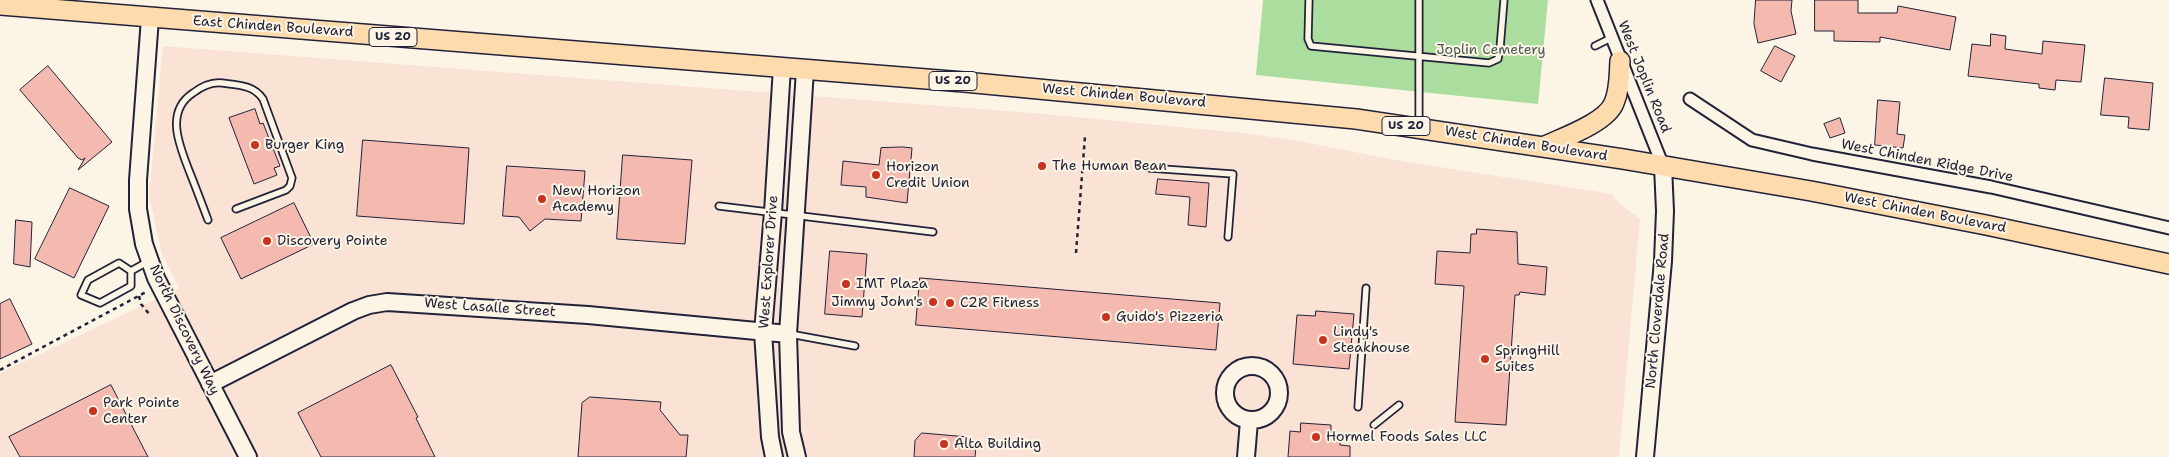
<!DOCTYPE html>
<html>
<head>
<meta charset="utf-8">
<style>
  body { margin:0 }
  canvas { display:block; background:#fcf5e5 }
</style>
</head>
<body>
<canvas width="2169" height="457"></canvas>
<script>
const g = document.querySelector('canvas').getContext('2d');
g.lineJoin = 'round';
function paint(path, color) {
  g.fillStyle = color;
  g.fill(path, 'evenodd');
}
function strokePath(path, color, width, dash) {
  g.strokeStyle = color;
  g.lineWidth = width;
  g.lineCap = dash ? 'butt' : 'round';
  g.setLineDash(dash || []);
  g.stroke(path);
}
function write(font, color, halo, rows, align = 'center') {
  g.font = font + ' "Shantell Sans",sans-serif';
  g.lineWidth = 4;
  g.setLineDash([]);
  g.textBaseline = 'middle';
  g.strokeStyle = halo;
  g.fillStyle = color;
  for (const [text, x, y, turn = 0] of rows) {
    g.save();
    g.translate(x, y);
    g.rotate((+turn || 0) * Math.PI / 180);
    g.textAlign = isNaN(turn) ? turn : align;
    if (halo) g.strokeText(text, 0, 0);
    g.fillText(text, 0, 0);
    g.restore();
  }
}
paint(new Path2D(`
  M163,46l870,67 210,20 51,7 101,20 217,34 6,8 22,17 -21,238h-1619v-84l179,-85 -17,-34 -13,-59z`), '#fae3d5');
paint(new Path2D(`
  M1263,0h285l-10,104 -282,-29z`), '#abdd9e');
const building = new Path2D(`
  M1756,0h36l-1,11 5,23 -38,9 -4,-19z
  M1815,0h43v13h39l1,-7 58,11 -6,33 -70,-13v5l-46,-1v-10h-19z
  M1991,34l15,2 -1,13 37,5 1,-13 42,4 -4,37 -25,-2 -1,10 -16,-2v-4l-71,-8 4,-32 18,2z
  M1775,46l20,10 -14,26 -20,-11z
  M48,66l64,76 -34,28 7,-12 -3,2 -4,-2 -58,-68z
  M2105,78l48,5 -4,47 -21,-2 1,-11 -28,-2z
  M1878,100l22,2 -3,32 8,1 -2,13 -28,-3z
  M255,109l5,15 3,-1 17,43 -6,2 3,7 -23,9 -25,-66z
  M1840,118l5,15 -15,5 -6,-14z
  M363,140l106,8 -5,76 -107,-8z
  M903,147l9,1 -5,55 -41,-6v-10l-25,-2 2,-24 36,4 2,-17z
  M623,155l69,5 -7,84 -68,-5z
  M507,166l78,5 -4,50 -36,-2 -15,12 -11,-14 -16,-1z
  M1158,179l51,4 -3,44 -18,-2 2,-28 -34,-3z
  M70,188l39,18 -35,72 -39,-19z
  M294,203l20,41 -73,35 -20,-41z
  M16,220l16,2 -2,45 -16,-3z
  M1477,229l40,3 1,32 29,3 -2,28 -25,-3 -1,3h-4l-9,130 -51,-3 9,-136 -29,-2 2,-33 33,2 1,-19h5z
  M830,251l37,3 -5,63 -37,-3z
  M920,278l300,25 -4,47 -300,-25z
  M10,299l22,45 -32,15v-55z
  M1316,311l38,3 -5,55 -56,-5 4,-49 18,1z
  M391,365l27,52 -2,1 19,39h-114l-23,-44z
  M111,385l37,72h-128l-11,-20z
  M590,397l71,5 -1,8 20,25h8l-2,22h-108l4,-54z
  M1301,423l30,2v9l10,1 -1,10 10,1v11h-62l2,-26 10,1z
  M922,433l46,4 8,10 -1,10h-61l1,-16z`);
paint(building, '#f4b9af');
strokePath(building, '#22223b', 1);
const lane = new Path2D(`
  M1309,0l-1,39 3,7 178,17 9,-4 2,-11 4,-48
  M1419,0v125
  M1595,46l16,-8
  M1149,168l84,6 -5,63
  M719,206l214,26
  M208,220c-6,-16 -12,-32 -18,-47 -10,-26 -26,-61 3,-80 8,-6 19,-11 29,-10 16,2 32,2 41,16l29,79 -2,8 -4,4 -50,19
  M119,263l12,8v15l-31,17 -19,-8 7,-15z
  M131,271l18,-10
  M790,334l65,12
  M1358,407l8,-119
  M1374,425l25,-20`);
const street = new Path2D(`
  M1597,0l66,166
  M1690,99l62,41 60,14 179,33 178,41`);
const secondary = new Path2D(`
  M150,18l-12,162v29l6,35 12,34 92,179
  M1225 393a27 27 0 1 1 54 0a27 27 0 1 1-54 0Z
  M210,384l143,-73 16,-6 18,-3 201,13 200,19
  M774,457l-4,-20 -7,-105 10,-120 9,-145
  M797,457l-6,-25 -3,-98 17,-264
  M1246,457l3,-36
  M1645,457l18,-196 2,-50 -2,-45`);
const primary = new Path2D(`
  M0,5l964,77 392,37 267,40 188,32 175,34 183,39
  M1543,147c19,-9 63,-24 71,-44 6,-14 5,-28 6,-42`);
strokePath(lane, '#22223b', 9);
strokePath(street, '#22223b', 15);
strokePath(secondary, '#22223b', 20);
strokePath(primary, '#22223b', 22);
strokePath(new Path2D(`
  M1076,253l9,-117
  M139,296l2,8 9,11
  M0,370l146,-78`), '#22223b', 2.5, [4, 4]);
strokePath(lane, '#fcf5e5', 5.5);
strokePath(street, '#fcf5e5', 11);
strokePath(secondary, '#fcf5e5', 16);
strokePath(primary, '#fddbac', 19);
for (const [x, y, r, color] of [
  [255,145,5,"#c8321e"],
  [1042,166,5,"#c8321e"],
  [876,175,5,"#c8321e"],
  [542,199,5,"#c8321e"],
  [267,241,5,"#c8321e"],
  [846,284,5,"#c8321e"],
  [933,302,5,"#c8321e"],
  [950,303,5,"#c8321e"],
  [1106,317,5,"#c8321e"],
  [1323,340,5,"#c8321e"],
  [1485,359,5,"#c8321e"],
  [93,411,5,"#c8321e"],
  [1316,437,5,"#c8321e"],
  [944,444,5,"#c8321e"]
]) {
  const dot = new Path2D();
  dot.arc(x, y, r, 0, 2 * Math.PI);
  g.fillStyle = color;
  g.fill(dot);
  strokePath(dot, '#fcf5e5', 2);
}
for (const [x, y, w] of [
  [393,37,48],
  [953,81,48],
  [1406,126,48]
]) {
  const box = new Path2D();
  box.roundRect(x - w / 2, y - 9.5, w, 19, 4);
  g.fillStyle = '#fcf5e5';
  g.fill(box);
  strokePath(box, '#22223b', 1);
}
write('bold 12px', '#22223b', null, [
  ["US 20",393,37],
  ["US 20",953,81],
  ["US 20",1406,126]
]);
write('14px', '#22223b', '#fcf5e5', [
  ["East Chinden Boulevard",273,27,4],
  ["West Joplin Road",1644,77,68],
  ["West Chinden Boulevard",1124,96,5],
  ["West Chinden Boulevard",1526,144,9],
  ["West Chinden Ridge Drive",1927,161,11],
  ["West Chinden Boulevard",1925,213,11],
  ["West Explorer Drive",769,262,-86],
  ["West Lasalle Street",490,308,4],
  ["North Cloverdale Road",1658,311,-85],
  ["North Discovery Way",184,330,64]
]);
write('14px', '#4b5a59', '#fcf5e5', [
  ["Joplin Cemetery",1491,50]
]);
write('14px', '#22223b', '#fcf5e5', [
  ["Burger King",265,145],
  ["The Human Bean",1052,166],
  ["Horizon",886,167],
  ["Credit Union",886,183],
  ["New Horizon",552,191],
  ["Academy",552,207],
  ["Discovery Pointe",277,241],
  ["IMT Plaza",856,284],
  ["Jimmy John's",923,302,"right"],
  ["C2R Fitness",960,303],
  ["Guido's Pizzeria",1116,317],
  ["Lindy's",1333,332],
  ["Steakhouse",1333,348],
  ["SpringHill",1495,351],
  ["Suites",1495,367],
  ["Park Pointe",103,403],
  ["Center",103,419],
  ["Hormel Foods Sales LLC",1326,437],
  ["Alta Building",954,444]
], 'left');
</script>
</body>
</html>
